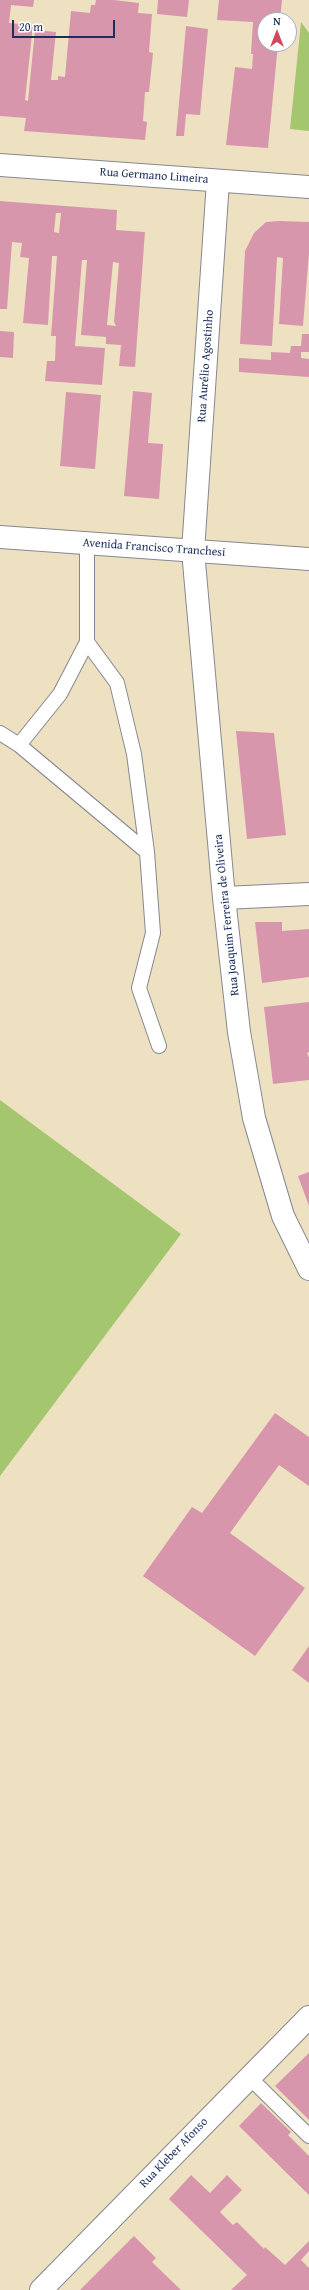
<!DOCTYPE html>
<html>
<head>
<meta charset="utf-8">
<style>
  body { margin:0 }
  #map { position:relative; width:309px; height:2290px; overflow:hidden; background:#eee1c1; font-family:"Gentium Book Plus",serif }
  canvas { display:block }
  .north { position:absolute; left:257px; top:12px; width:40px; height:40px; box-sizing:border-box; background:#fff; border:1px solid #a4acbf; border-radius:50%; rotate:0deg; font-size:11px; font-weight:700; line-height:16px; text-align:center; color:#1b2f5e }
  .north::after { content:''; display:block; margin:auto; width:14px; height:18px; background:#d1495b; clip-path:polygon(50% 0,100% 100%,50% 72%,0 100%) }
  .scale { position:absolute; left:12px; top:20px; width:103px; height:18px; box-sizing:border-box; border:2px solid #1b2f5e; border-top:0; padding-left:5px; font-size:12px; line-height:14px; white-space:nowrap; color:#1b2f5e; -webkit-text-stroke:3px #fff; paint-order:stroke }
</style>
</head>
<body>
<div id="map">
<canvas width="309" height="2290"></canvas>
<div class="north">N</div>
<div class="scale">20 m</div>
</div>
<script>
const g = document.querySelector('canvas').getContext('2d');
g.lineJoin = 'round';
function paint(path, color) {
  g.fillStyle = color;
  g.fill(path, 'evenodd');
}
function strokePath(path, color, width, dash) {
  g.strokeStyle = color;
  g.lineWidth = width;
  g.lineCap = dash ? 'butt' : 'round';
  g.setLineDash(dash || []);
  g.stroke(path);
}
function write(font, color, halo, rows, align = 'center') {
  g.font = font + ' "Gentium Book Plus",serif';
  g.lineWidth = 3;
  g.setLineDash([]);
  g.textBaseline = 'middle';
  g.strokeStyle = halo;
  g.fillStyle = color;
  for (const [text, x, y, turn = 0] of rows) {
    g.save();
    g.translate(x, y);
    g.rotate((+turn || 0) * Math.PI / 180);
    g.textAlign = isNaN(turn) ? turn : align;
    if (halo) g.strokeText(text, 0, 0);
    g.fillText(text, 0, 0);
    g.restore();
  }
}
paint(new Path2D(`
  M301,22l8,11v98l-19,-2z
  M0,1100l181,134 -181,242z`), '#a4c66f');
paint(new Path2D(`
  M0,0h34l-1,7 -22,-2 -2,18 24,2 -8,75 3,1 7,-71 21,2 -5,48h7v-4l7,1 6,-66 19,2 1,-8h4l1,-5h18l25,3 -1,10 14,1 -3,38 4,1 -4,39h-4l-2,29 4,1 -2,18 -121,-9 2,-13 -26,-2z
  M158,0h31l-2,17 -30,-3z
  M219,0h63l-2,20h-15v24h13l-10,104 -42,-3 9,-78 17,2 1,-15h-2l2,-32 -36,-2z
  M186,26l22,3 -8,86 -14,-1 -2,22h-8z
  M0,201l117,9 -1,20 29,2 -10,135 -16,-1 2,-21 -15,-1v-7l-25,-2 6,-75h-5l-7,86 30,2 -3,37 -57,-4 2,-20h8l1,-25h-5l6,-80h-5l-4,69 -25,-2 6,-65 -9,-1 2,-14 -10,-1 -5,67h-7zM56,213h5l-2,20 -5,-1zM113,262l6,1 -5,59 2,4 -9,-1z
  M279,221l30,1v31l-6,73 -24,-2 4,-66 -6,-1 -5,89 -32,-2 5,-93 9,-18 12,-11z
  M0,331l14,1 -1,26 -13,-1z
  M302,334h7v18h-8v6l8,1v18l-70,-5v-14l32,2v-8l19,1 1,-7h10z
  M133,391l19,2 -4,50 15,1 -4,55 -35,-3z
  M66,392l35,3 -6,74 -35,-3z
  M236,731l38,2 12,102 -39,4z
  M255,922h27v9l27,-2v48l-47,6z
  M309,1002v50l-2,1 2,5v22l-36,4 -9,-77z
  M309,1172v34l-11,-30z
  M275,1413l34,24v49l-30,-21 -49,68 75,55 -50,68 -112,-80 49,-69 10,6z
  M309,1646v37l-17,-13z
  M309,2053v67l-34,-34z
  M261,2103l30,29 -3,3 21,21v39l-70,-69z
  M191,2175l19,18 17,-18 15,15 -22,22 13,13 4,-3 27,27 1,-2 20,18 24,-24v10l-8,9 8,8v22h-78l16,-15 -78,-76z
  M134,2236l22,22 -4,4 29,28h-101z`), '#d896ad');
const service = new Path2D(`
  M87,642l30,41 17,71 13,98
  M0,733l19,12 41,-51 27,-52v-98
  M19,745l128,107 6,81 -14,55 20,58
  M249,2077l60,59`);
const minor = new Path2D(`
  M218,181l-25,370 31,347 15,134 15,86 29,98 26,53
  M0,537l309,22
  M224,898l85,-4
  M41,2290l268,-273`);
const tertiary = new Path2D(`
  M0,165l309,22`);
strokePath(service, '#848890', 16);
strokePath(minor, '#848890', 24);
strokePath(tertiary, '#848890', 24);
strokePath(service, '#fff', 14);
strokePath(minor, '#fff', 22);
strokePath(tertiary, '#fff', 22);
write('12px', '#1b2f5e', '#fff', [
  ["Rua Germano Limeira",154,176,4],
  ["Rua Aurélio Agostinho",206,366,-86],
  ["Avenida Francisco Tranchesi",154,548,4],
  ["Rua Joaquim Ferreira de Oliveira",227,915,-96],
  ["Rua Kleber Afonso",174,2153,-46]
]);
</script>
</body>
</html>
